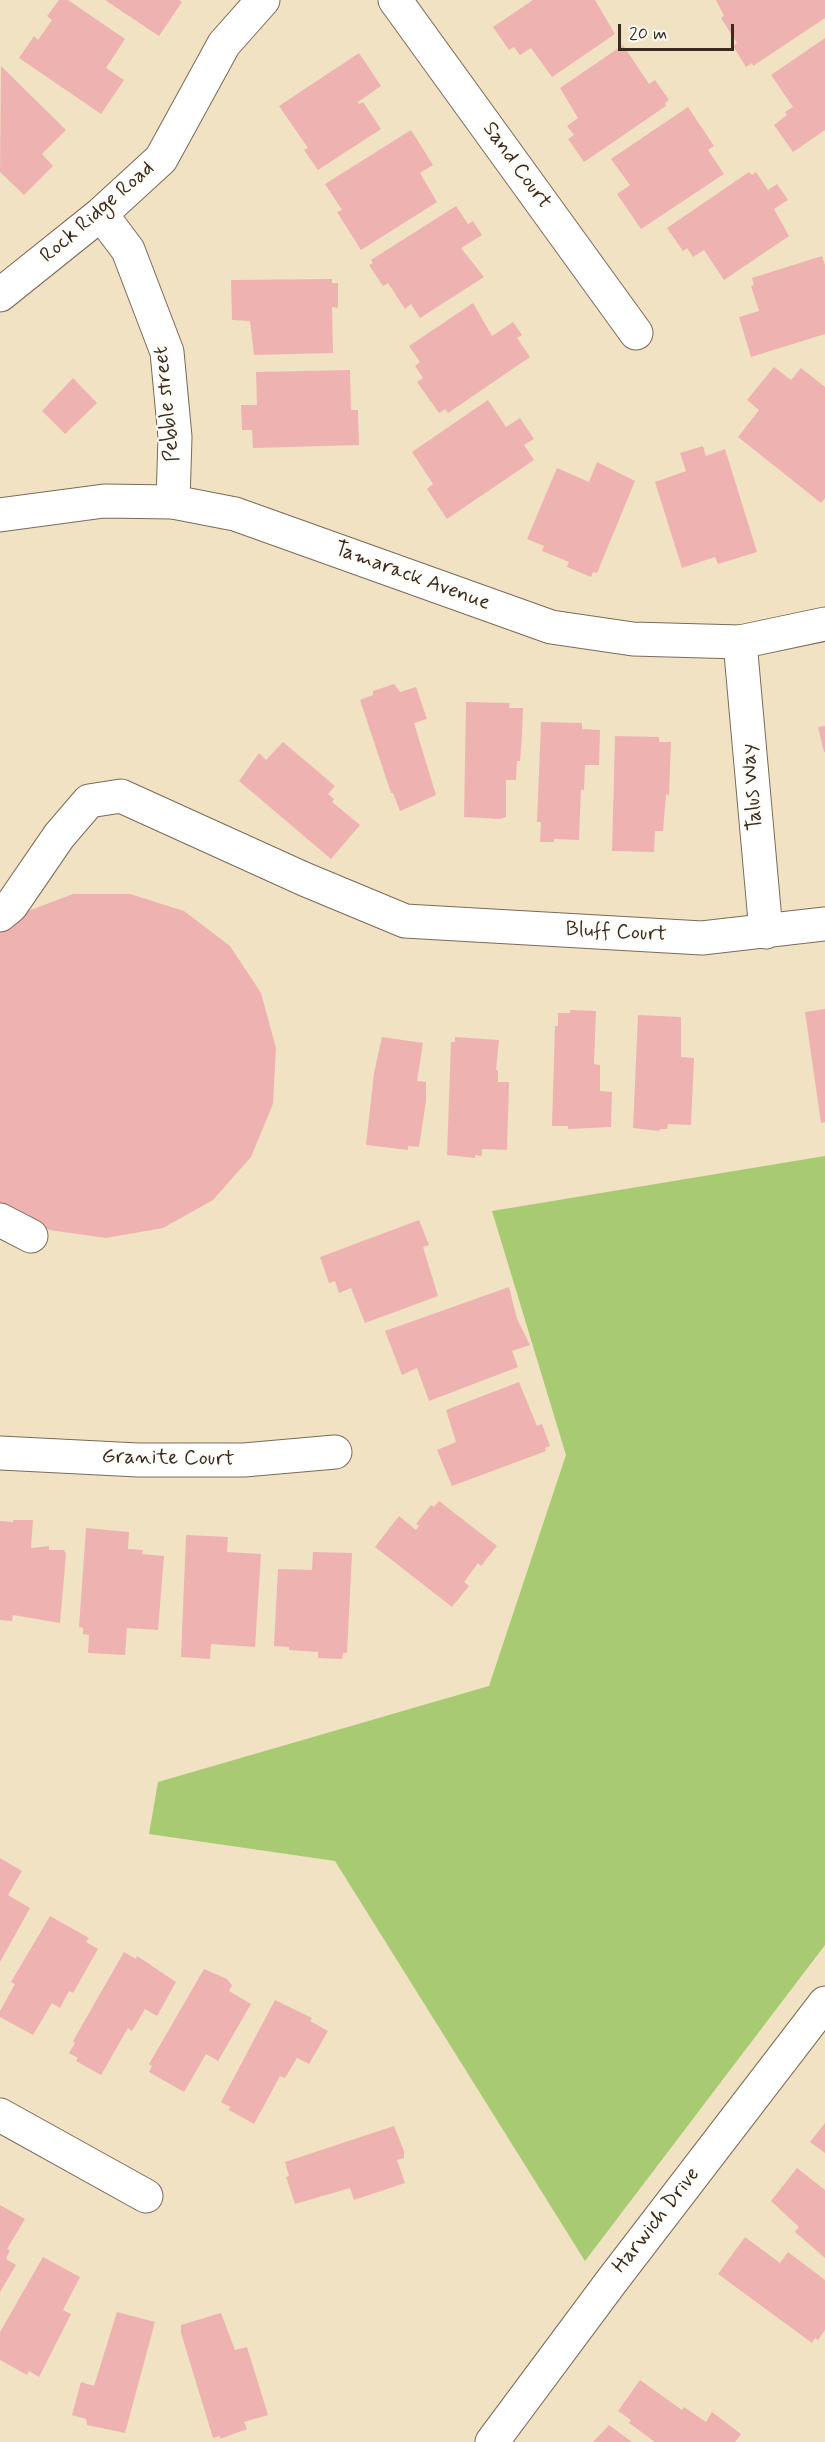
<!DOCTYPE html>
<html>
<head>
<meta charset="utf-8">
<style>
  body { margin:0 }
  #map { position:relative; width:825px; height:2442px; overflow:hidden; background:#f1e2c4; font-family:Mynerve,sans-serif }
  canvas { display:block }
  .scale { position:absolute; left:618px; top:24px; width:116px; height:27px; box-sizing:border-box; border:3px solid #3b2a1e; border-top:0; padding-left:8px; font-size:18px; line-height:21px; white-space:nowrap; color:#3b2a1e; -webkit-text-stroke:4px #fdfcf7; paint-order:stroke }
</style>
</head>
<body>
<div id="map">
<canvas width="825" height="2442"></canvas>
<div class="scale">20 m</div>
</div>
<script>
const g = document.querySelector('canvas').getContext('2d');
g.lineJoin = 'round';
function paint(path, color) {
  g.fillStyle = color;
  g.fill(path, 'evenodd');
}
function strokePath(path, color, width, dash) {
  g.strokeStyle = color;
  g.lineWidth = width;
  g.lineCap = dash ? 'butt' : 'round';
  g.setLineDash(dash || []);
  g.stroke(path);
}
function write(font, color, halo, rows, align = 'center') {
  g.font = font + ' Mynerve,sans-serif';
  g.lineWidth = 4.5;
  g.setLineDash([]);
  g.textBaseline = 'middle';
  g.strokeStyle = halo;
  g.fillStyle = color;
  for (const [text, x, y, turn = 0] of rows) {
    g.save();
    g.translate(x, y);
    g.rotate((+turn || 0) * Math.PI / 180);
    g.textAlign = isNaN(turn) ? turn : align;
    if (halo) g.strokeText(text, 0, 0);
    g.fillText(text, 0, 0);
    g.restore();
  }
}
paint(new Path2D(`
  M825,1156v789l-240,316 -250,-400 -186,-27 9,-52 331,-96 77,-231 -74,-244z`), '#a8ca72');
paint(new Path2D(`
  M59,0h9l57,39 -19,29 18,12 -23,34 -82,-56 15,-22 4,4 14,-20 -5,-4z
  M105,0h74l3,2 -23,34z
  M533,0h62l20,34 -63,43 -21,-29 -11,7 -6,-8 -5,3 -16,-23z
  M716,0h109v18l-72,48 -1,-3 -6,4 -13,-21 4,-3 -16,-25 3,-2z
  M825,38v92l-32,22 -19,-27 13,-10 -2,-3 8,-5 -22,-32z
  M623,45l26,39 6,-4 14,20 -4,3 1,3 -82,56 -16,-23 6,-4 -7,-9 11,-8 -18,-30z
  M359,53l22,33 -23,16 1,2 4,-2 18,27 -63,41 -14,-20 4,-2 -29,-42z
  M1,66l65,64 -24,24 11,12 -29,29 -24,-23z
  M688,107l26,39 -6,4 16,24 -83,55 -24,-35 13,-9 -19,-26z
  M411,130l22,35 -13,8 17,29 -76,48 -24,-38 5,-2 -17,-26z
  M749,172l3,3 4,-3 12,18 9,-6 11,16 -14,9 15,27 -65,44 -20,-30 -11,7 -6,-9 -4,3 -16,-23z
  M456,206l12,18 5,-3 9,14 -21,13 23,29 -64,41 -9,-14 -6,5 -17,-26 -5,3 -14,-21 4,-2 -2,-3z
  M822,256l3,9v69l-74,23 -12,-40 20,-6 -8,-25 3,-1 -2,-7z
  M332,279v4h6v25l-6,-1 1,46 -79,2 -4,-34 -18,-1 -1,-40z
  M473,303l19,33 21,-14 9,13 -5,3 13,19 -82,56 -3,-4 -6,4 -22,-31 6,-4 -8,-12 5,-4 -11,-16z
  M774,367l17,13 10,-12 24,19v111l-4,5 -83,-66 21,-27 -12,-10z
  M350,370l1,40h7l1,35 -106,3 -1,-18h-10l-1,-25h16l-1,-33z
  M73,378l24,25 -32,31 -23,-23z
  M488,400l18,27 14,-9 14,21 -10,6 10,15 -87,59 -20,-30 6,-5 -21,-32z
  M703,446l3,10 19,-7 32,103 -39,12 -3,-7 -33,11 -27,-86 31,-11 -6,-18z
  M597,462l38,19 -38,92 -4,-1 -2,5 -24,-10 2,-5 -27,-11 2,-5 -17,-7 30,-71 32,14z
  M394,684l6,8 16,-5 11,32 -13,4 22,72 -36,16 -7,-18h-2l-31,-93 13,-5v-4z
  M466,702l44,1 -1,5h14l-1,28 -2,25h-3l-1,19h-10v37l-5,2 -37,-2z
  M541,722l41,1v6l18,1 -1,35h-14l-1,25h-3l-2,50 -25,-1v3h-14l1,-20h-4z
  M825,726v26h-1l-6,-25z
  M615,736l44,1v5h12l-2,53 -3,-1 -3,37h-8l-1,21 -42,-1z
  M283,742l52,44 -7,8 6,5 -2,3 28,23 -29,34 -92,-78 20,-28 7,7z
  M73,894h57l54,17 46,35 31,47 15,55 -3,56 -22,53 -38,43 -50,28 -57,10 -57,-8 -49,-25v-276l20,-15z
  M825,1009v113l-4,1 -16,-111z
  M570,1010l26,1 -2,53 6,1v26l12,1 -1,35 -43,2v-3h-16l3,-100h3v-13h12z
  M638,1015l43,2v40l13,1 -3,67 -23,-1 -1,5h-7l-1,2 -26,-3z
  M382,1037l41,6 -6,38 9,1v19l-7,46 -11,-1v4l-42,-5 8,-72z
  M455,1037l44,3 -3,30h2v12h11l-2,68 -25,-1v7l-7,-1v3l-28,-3 4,-113h4z
  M419,1220l10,25 -6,2 15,49 -73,27 -14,-35 -12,5 -4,-12 -6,2 -9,-26z
  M509,1287l8,32 13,26 -18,6 6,16 -89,34 -12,-33 -15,7 -17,-44z
  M519,1382l18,44 5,-2 8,22 -5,2 1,3 -94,35 -15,-36 19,-8 -10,-32z
  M439,1501l58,45 -16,20 -3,-3 -14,19 5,4 -17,21 -77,-60 24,-31 17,14 3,-4 -3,-2 15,-19 3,2z
  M13,1520h20l-2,28 18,-2v4h15l2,4 -6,69 -47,-8 -1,6 -12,-1v-99l13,1z
  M86,1528l43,4 -1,17 15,1 -1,4 22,2 -6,74 -31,-2 -2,27 -37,-2 1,-18 -6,-1v-6l-4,-1z
  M186,1535l42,2 -1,15 34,2 -6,93 -44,-3 -1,15 -29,-2z
  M313,1552l39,1 -5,100h-4l-1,6 -24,-1v-6l-29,-2v-3l-15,-1 4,-77 34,1z
  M0,1858l22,13 -14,24 22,13 -30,54z
  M50,1916l39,22 -3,4 12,7 -25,44 -4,-2 -9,17 -8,-5 -19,32 -33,-18v-6l15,-27 -4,-2z
  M124,1952l12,7 1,-3 39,26 -19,34 -12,-7 -13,22 -4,-3 -27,47 -25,-14 2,-3 -9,-5 6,-10 -2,-2z
  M204,1969l23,10 5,6 -3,6 22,13 -33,57 -12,-7 -22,38 -35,-20 3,-6 -3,-2z
  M275,2000l37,18 -2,3 18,10 -19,33 -12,-6 -12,20 -5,-2 -26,48 -25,-14 1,-3 -9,-5z
  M825,2123v30l-15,-11z
  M394,2126l10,25v7l-7,2 8,23 -51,17 -4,-12 -55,16 -9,-27 3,-1 -4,-14z
  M797,2168l28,22v68l-30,-26 4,-5 -28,-26z
  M0,2205l25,14 -18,30 3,1 -4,9 10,6 -16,27z
  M745,2237l35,26 8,-11 37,28v50l-7,10 -3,-2 -3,5 -94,-69z
  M43,2257l37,20 -17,33 8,4 -32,63 -10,-6 -2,4 -27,-15v-28z
  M117,2312l38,10 -30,111 -38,-8 -1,-6 -14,-4 9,-33 13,4z
  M221,2313l14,37 12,-3 21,68 -24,7 3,7 -27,10v-3l-7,2 -32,-105v-8z
  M640,2380l42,30 2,-3 22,15 6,-10 29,22 -6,8h-80l-26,-19 2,-3 -13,-9z
  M609,2425l23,17h-39z`), '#eeb3b0');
const minor = new Path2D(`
  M395,0l241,333
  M101,214l27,36 39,102 8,85 -2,65
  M0,295l101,-81 60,-55 63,-115 39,-44
  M740,642l26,290
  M0,915l11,-9 48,-70 30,-35 32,-5 183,83 101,42 297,17 123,-14
  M0,1220l31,16
  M0,1453l138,7h106l91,-8
  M0,2115l146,81
  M492,2442l119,-160 214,-279`);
const major = new Path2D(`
  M0,515l104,-14 69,1 62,12 316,113 82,12 107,3 85,-18`);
strokePath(minor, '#7b6a58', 35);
strokePath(major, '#7b6a58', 35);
strokePath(minor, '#fff', 33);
strokePath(major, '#fff', 33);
write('21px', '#3b2a1e', '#fdfcf7', [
  ["Sand Court",516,166,54],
  ["Rock Ridge Road",98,213,-41],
  ["Pebble street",168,404,-96],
  ["Tamarack Avenue",412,577,20],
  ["Talus Way",753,787,-95],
  ["Bluff Court",616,933,3],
  ["Granite Court",168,1459,1],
  ["Harwich Drive",657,2221,-52]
]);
</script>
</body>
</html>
